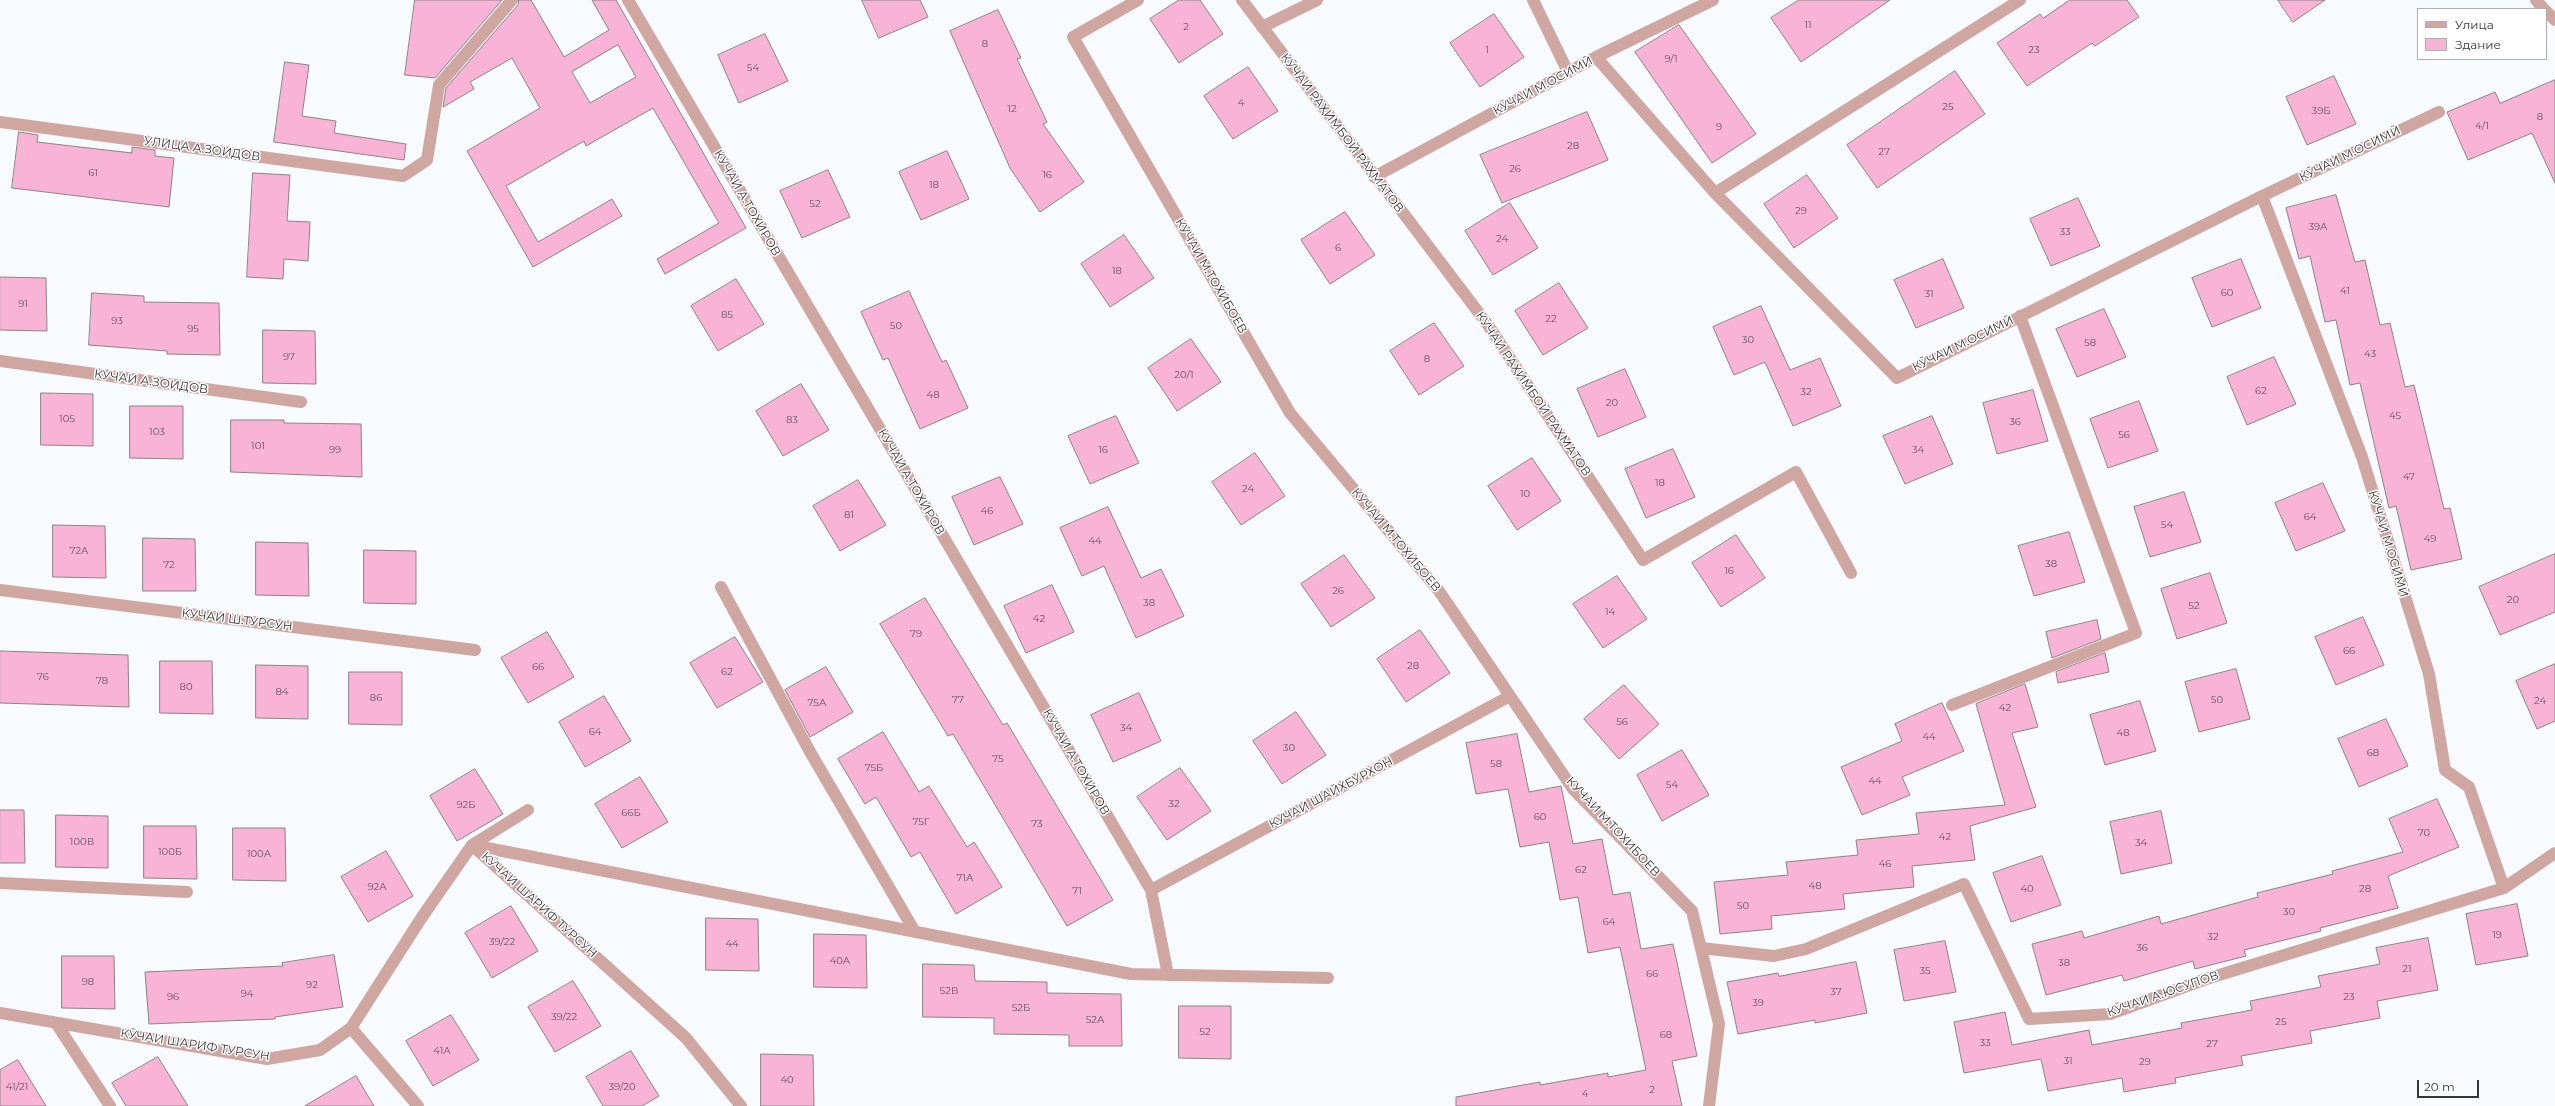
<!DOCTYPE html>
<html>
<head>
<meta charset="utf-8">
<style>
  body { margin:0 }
  #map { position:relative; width:2555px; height:1106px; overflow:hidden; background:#f7fafe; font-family:Montserrat,sans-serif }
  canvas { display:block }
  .legend { position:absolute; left:2417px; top:8px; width:130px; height:52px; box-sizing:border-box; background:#fff; border:1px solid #adaeaf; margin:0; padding:5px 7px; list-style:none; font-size:12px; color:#333538 }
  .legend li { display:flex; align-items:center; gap:8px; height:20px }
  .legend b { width:20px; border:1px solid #adaeaf }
  .scale { position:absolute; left:2417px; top:1080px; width:62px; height:18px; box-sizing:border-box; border:2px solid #333538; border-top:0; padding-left:5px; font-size:12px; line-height:14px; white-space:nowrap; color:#333538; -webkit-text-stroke:3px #fff; paint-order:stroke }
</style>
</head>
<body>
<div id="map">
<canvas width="2555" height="1106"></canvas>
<ul class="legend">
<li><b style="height:5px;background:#d0a6a0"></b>Улица</li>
<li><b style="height:11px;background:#f8b3d6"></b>Здание</li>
</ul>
<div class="scale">20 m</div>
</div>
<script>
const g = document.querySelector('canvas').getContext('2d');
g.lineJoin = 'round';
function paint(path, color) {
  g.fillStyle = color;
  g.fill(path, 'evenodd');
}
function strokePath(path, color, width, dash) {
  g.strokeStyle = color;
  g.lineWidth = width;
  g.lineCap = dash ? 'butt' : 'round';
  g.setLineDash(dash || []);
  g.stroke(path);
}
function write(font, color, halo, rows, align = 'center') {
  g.font = font + ' Montserrat,sans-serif';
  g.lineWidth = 3;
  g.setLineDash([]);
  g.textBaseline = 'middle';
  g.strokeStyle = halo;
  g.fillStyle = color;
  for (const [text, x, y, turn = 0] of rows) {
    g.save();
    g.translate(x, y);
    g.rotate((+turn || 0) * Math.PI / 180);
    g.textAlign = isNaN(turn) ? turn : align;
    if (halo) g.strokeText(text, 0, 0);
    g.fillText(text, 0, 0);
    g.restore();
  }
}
const building = new Path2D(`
  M415,0h87l-67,78 -30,-3z
  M519,0h12l33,57 45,-27 -17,-30h24l130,228 -81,46 -8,-15 62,-36 -66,-115 -67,38 -2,-5 -78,45 32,56 74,-43 10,17 -89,51 -66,-116 73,-43 -28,-50 -42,24 4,7 -31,18 3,-19 72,-83zM618,45l18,32 -46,26 -18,-31z
  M862,0h58l8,17 -49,21z
  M1179,0h21l23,34 -44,29 -29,-44z
  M1799,0h91l-89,62 -30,-44z
  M2070,0h57l12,17 -44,29 -3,-3 -65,43 -30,-43 43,-29 3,4z
  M2278,0h47l-32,22z
  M998,10l23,48 -4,1 30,63 -4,2 41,58 -44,30 -30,-44 -60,-137z
  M1494,14l30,43 -44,30 -30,-44z
  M1679,25l77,109 -44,29 -77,-111z
  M765,34l23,47 -49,22 -21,-48z
  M285,62l24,3 -7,51 34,5 -2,12 72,11 -2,16 -130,-18z
  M1248,67l30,44 -45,28 -29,-43z
  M1955,71l30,43 -108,74 -30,-43z
  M2334,76l22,48 -49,21 -21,-48z
  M2555,80v103l-23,-50 -64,27 -21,-48 48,-20 5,11z
  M1587,112l21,48 -106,43 -22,-48z
  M19,132l19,3 -1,7 95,11v-6l23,3v6l19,2 -5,49 -157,-19z
  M947,151l22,48 -48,21 -22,-48z
  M828,170l22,47 -48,21 -22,-47z
  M253,173l37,2 -3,46 23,1 -2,39 -24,-2 -1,20 -36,-2z
  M1807,175l31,43 -44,30 -30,-44z
  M2336,195l19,67 10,-2 15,65 10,-2 15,64 9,-2 30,124 6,-1 12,51 -51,11 -15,-64 -7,2 -29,-125 -10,2 -14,-65 -11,2 -15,-66 -11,3 -13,-51z
  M2078,198l22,48 -49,20 -21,-47z
  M1510,203l28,45 -45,27 -28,-44z
  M1345,212l30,43 -45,29 -29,-44z
  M1124,235l30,43 -44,29 -29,-43z
  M1943,259l21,49 -48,20 -22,-48z
  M2241,259l20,49 -49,19 -20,-49z
  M0,277l46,1 1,53 -47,-1z
  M736,279l28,45 -46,27 -27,-45z
  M1559,283l29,45 -45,27 -28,-44z
  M909,291l33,71 4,-2 22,48 -48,21 -32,-71 -5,2 -22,-48z
  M92,293l52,3v6l75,1 1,52 -53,-1v-3l-78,-6z
  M1761,306l29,64 30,-12 21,48 -48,20 -28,-64 -31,13 -21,-48z
  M2104,309l22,48 -49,20 -21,-48z
  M1434,323l30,43 -45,29 -29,-44z
  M263,330l52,1 1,53 -53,-1z
  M1191,339l30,43 -44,29 -29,-43z
  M2274,357l22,47 -49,21 -20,-48z
  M1625,369l21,48 -48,20 -21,-48z
  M801,384l28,46 -46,26 -27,-45z
  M2033,390l15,51 -51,13 -14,-51z
  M41,393l52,1v52l-52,-1z
  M2139,401l19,50 -50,17 -18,-49z
  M130,406h53v53l-53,-1z
  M1116,416l23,47 -49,21 -22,-48z
  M1932,416l21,48 -48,20 -22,-48z
  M231,420h53v3l77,1 1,53 -131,-5z
  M1673,449l22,48 -49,21 -21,-49z
  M1255,453l30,43 -44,29 -29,-43z
  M1532,458l29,43 -44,29 -29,-44z
  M1000,477l23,47 -49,21 -22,-48z
  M858,480l28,45 -46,26 -27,-45z
  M2323,483l22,48 -49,20 -21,-48z
  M2184,492l17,50 -51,15 -16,-50z
  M1108,507l33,71 20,-9 23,47 -48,22 -32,-72 -22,10 -22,-48z
  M53,525l52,1 1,52 -53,-1z
  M2069,532l16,50 -51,14 -16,-50z
  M1736,535l29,43 -44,29 -29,-44z
  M143,538l52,1 1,52h-53z
  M256,542l52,1 1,53 -53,-1z
  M364,550l52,1v53l-52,-1z
  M2555,554v58l-55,23 -21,-48z
  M1344,555l31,43 -44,29 -30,-43z
  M2210,573l17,50 -50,16 -16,-50z
  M1617,576l30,43 -44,29 -30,-44z
  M1052,585l22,47 -48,21 -22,-47z
  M925,598l78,127 4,-2 106,177 -46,26 -114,-192 -5,2 -68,-112z
  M2363,617l21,48 -48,20 -21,-48z
  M2097,620l4,19 -49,19 -6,-26z
  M1420,630l30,43 -44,29 -29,-43z
  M547,632l27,45 -46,26 -27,-45z
  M735,637l28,45 -46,26 -27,-45z
  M0,651l128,4 1,52 -129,-4z
  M2105,653l4,19 -51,11 -2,-11z
  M160,661h52l1,53 -53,-1z
  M2555,664v57l-18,8 -21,-48z
  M256,665l52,1v53l-52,-1z
  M826,667l27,45 -43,25 -25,-47z
  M2236,669l14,50 -51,13 -14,-50z
  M349,672h53v53l-53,-1z
  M2025,684l13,43 -26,6 24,74 -66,19 5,34 -63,6 2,21 -71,7 2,15 -74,7 1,13 -52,5 -6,-52 74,-7 -2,-13 72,-7 -2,-15 63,-6 -3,-21 89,-8 -29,-101z
  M1624,685l35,39 -40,35 -35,-40z
  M1139,693l22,48 -48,21 -22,-47z
  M604,696l27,45 -46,26 -26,-45z
  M2140,701l16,50 -51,14 -15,-50z
  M1942,703l22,48 -62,26 8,18 -48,20 -21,-48 61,-26 -7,-17z
  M1296,712l30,43 -44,29 -29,-43z
  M2386,719l22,47 -49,21 -21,-48z
  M883,732l36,60 10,-6 38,61 7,-5 28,45 -46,27 -36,-62 -9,5 -35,-60 -11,7 -27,-45z
  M1517,734l12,58 32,-6 12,58 29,-5 11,56 17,-3 11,57 32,-5 24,112 -25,5 10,45h-226v-9l84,-15v3l68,-12v4l38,-7 -26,-123 -32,6 -10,-56 -18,3 -11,-58 -29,5 -12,-58 -32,5 -10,-51z
  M1682,750l27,45 -47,26 -25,-46z
  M1180,768l31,43 -44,29 -30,-43z
  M475,769l28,45 -46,27 -27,-45z
  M640,777l28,45 -46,26 -27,-44z
  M2437,799l22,48 -71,29 10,32 -78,20 1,3 -77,19 2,6 -51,13 -2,-8 -69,20 -2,-6 -76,20 -14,-51 50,-13 2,7 75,-22 2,8 97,-27 -1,-4 76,-19 -1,-3 71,-19 -14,-33z
  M0,810h24l1,53h-25z
  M2161,811l11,52 -51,11 -11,-52z
  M56,815l52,1v52l-52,-1z
  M144,826h52l1,53 -53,-1z
  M233,828h52l1,53 -53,-1z
  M386,851l27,45 -45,26 -27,-45z
  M2042,856l19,49 -50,17 -18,-49z
  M2517,904l11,52 -52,9 -10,-51z
  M511,906l27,45 -46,27 -27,-45z
  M706,918l52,1 1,52 -53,-1z
  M814,934l52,1 1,53 -53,-1z
  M2428,938l10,52 -61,11 3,17 -70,13 2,12 -71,13 2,9 -68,13 1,5 -52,9 -2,-14 -74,13 -7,-32 -77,14 -10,-51 51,-10 7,33 77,-15 3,15 90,-17 -1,-5 71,-13 -2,-9 71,-14 -3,-11 62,-12 -4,-16z
  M1945,941l11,51 -52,9 -10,-51z
  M334,955l9,52 -68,10v2l-126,5 -4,-52 138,-6 -1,-3z
  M62,956h52l1,53 -53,-1z
  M1856,962l11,51 -52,10v-3l-77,14 -11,-52 51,-9 1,3z
  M923,964l51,1 1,16 72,1v11l74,1 1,52h-53v-11l-75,-1v-16l-71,-1z
  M573,981l28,45 -46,26 -27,-45z
  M1179,1006h52v53l-52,-1z
  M451,1015l28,45 -46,26 -27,-45z
  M631,1051l28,45 -17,10h-39l-17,-29z
  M761,1054l52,1 1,51h-53z
  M158,1057l30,49h-62l-14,-23z
  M18,1060l28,46h-46v-36z
  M356,1076l18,30h-69z`);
paint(building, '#f8b3d6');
strokePath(building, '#8b8387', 1);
strokePath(new Path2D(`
  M628,0l523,890 17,85
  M1138,0l-65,37 217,376 149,178 134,198 119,122 27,113 -10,82
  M1242,0l246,325 155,235 153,-88 55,101
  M1533,0l35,72
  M2536,0l8,9
  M2546,11l9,9
  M1262,27l55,-27
  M1596,57l117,-57
  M0,122l403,54 24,-16 12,-75 73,-85
  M1374,177l222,-120 119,136 305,-193
  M1715,193l182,185 365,-182 177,-84
  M2262,196l100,261 67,217 16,96 24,17 35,101
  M0,361l301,41
  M721,587l88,163 106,182
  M0,590l475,60
  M1952,705l184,-72 -116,-317
  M472,845l659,129 197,4
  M473,846l213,192 55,68
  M0,883l187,9
  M1151,890l359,-194
  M1701,948l73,8 32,-7 158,-65 65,135 81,-5 96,-35 298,-91 51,-35
  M0,1013l267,46 53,-9 31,-22 71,-111 50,-72 56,-35
  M56,1023l54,83
  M351,1028l67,78`), '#d0a6a0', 12);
write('10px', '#645460', null, [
  ["11",1808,25],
  ["2",1186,27],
  ["8",985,44],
  ["1",1487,50],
  ["23",2034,50],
  ["9/1",1671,59],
  ["54",753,68],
  ["4",1241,103],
  ["25",1948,107],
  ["12",1012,109],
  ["39Б",2321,111],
  ["8",2540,117],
  ["4/1",2482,126],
  ["9",1719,127],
  ["28",1573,146],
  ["27",1884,152],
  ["26",1515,169],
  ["61",93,173],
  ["16",1047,175],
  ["18",934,185],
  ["52",815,204],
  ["29",1801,211],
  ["39А",2318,227],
  ["33",2065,232],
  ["24",1502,239],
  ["6",1338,248],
  ["18",1117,271],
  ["41",2345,291],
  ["60",2227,293],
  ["31",1929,294],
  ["91",23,304],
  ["85",727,315],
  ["22",1551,319],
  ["93",117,321],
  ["50",896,326],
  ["95",193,329],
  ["30",1748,340],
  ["58",2090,343],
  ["43",2370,354],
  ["97",289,357],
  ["8",1427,359],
  ["20/1",1184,375],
  ["62",2261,391],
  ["32",1806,392],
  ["48",933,395],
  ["20",1612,403],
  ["45",2395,416],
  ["105",67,419],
  ["83",792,420],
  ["36",2015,422],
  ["103",157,432],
  ["56",2124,435],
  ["101",258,446],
  ["99",335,450],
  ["16",1103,450],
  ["34",1918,450],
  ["47",2409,477],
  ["18",1660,483],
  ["24",1248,489],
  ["10",1525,494],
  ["46",987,511],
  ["81",849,515],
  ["64",2310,517],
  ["54",2167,525],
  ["49",2430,539],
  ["44",1095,541],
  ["72А",79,551],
  ["38",2051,564],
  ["72",169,565],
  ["16",1729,571],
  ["26",1338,591],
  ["20",2513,600],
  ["38",1149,603],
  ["52",2194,606],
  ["14",1610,612],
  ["42",1039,619],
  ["79",916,634],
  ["66",2349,651],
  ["28",1413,666],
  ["66",538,667],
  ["62",727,672],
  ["76",43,677],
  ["78",102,681],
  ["80",186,687],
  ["84",282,692],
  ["86",376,698],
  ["77",958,700],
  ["50",2217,700],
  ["24",2540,701],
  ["75А",817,703],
  ["42",2005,708],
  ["56",1622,722],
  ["34",1126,728],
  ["64",595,732],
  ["48",2123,733],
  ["44",1929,737],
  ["30",1289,748],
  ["68",2373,753],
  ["75",998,759],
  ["58",1496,764],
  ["75Б",874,768],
  ["44",1875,781],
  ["54",1672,785],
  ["32",1174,804],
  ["92Б",466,805],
  ["66Б",631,813],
  ["60",1540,817],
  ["75Г",921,822],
  ["73",1037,824],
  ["70",2424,833],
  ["42",1945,837],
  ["100В",82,842],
  ["34",2141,843],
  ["100Б",170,852],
  ["100А",259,854],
  ["46",1885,864],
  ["62",1581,870],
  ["71А",965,878],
  ["48",1815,886],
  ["92А",377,887],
  ["40",2027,889],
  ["28",2365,889],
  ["71",1077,891],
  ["50",1743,906],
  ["30",2289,912],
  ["64",1609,922],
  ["19",2497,935],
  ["32",2213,937],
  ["39/22",502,942],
  ["44",732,944],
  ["36",2142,948],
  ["40А",840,961],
  ["38",2064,963],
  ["21",2407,969],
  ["35",1925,971],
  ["66",1652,974],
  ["98",88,982],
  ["92",312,985],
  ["52В",949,991],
  ["37",1836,992],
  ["94",247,994],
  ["96",173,997],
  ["23",2349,997],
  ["39",1758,1003],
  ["52Б",1021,1008],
  ["39/22",564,1017],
  ["52А",1095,1020],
  ["25",2281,1022],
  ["52",1205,1032],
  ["68",1666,1035],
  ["33",1985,1043],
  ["27",2212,1044],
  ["41А",442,1051],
  ["31",2068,1061],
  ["29",2145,1062],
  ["40",787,1080],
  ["41/21",17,1087],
  ["39/20",622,1087],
  ["2",1652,1090],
  ["4",1585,1094]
]);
write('12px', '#333538', '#fff', [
  ["КӮЧАИ М.ОСИМӢ",1543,86,-28],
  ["КӮЧАИ РАҲИМБОЙ РАҲМАТОВ",1342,133,53],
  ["УЛИЦА А.ЗОИДОВ",202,149,8],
  ["КӮЧАИ М.ОСИМӢ",2350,154,-26],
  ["КУЧАИ А.ТОХИРОВ",747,203,60],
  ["КУЧАИ М.ТОХИБОЕВ",1211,276,60],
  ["КӮЧАИ М.ОСИМӢ",1963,344,-26],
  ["КУЧАИ А.ЗОИДОВ",151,382,8],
  ["КӮЧАИ РАҲИМБОЙ РАҲМАТОВ",1533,394,56],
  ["КУЧАИ А.ТОХИРОВ",911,482,60],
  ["КУЧАИ М.ТОХИБОЕВ",1396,540,50],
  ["КӮЧАИ М.ОСИМӢ",2388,544,73],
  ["КУЧАИ Ш.ТУРСУН",237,620,7],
  ["КУЧАИ А.ТОХИРОВ",1076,762,60],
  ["КУЧАИ ШАЙХБУРХОН",1331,793,-28],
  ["КУЧАИ М.ТОХИБОЕВ",1613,827,47],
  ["КӮЧАИ ШАРИФ ТУРСУН",539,905,42],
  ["КӮЧАИ А.ЮСУПОВ",2163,994,-19],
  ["КӮЧАИ ШАРИФ ТУРСУН",195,1045,9]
]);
</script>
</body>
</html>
